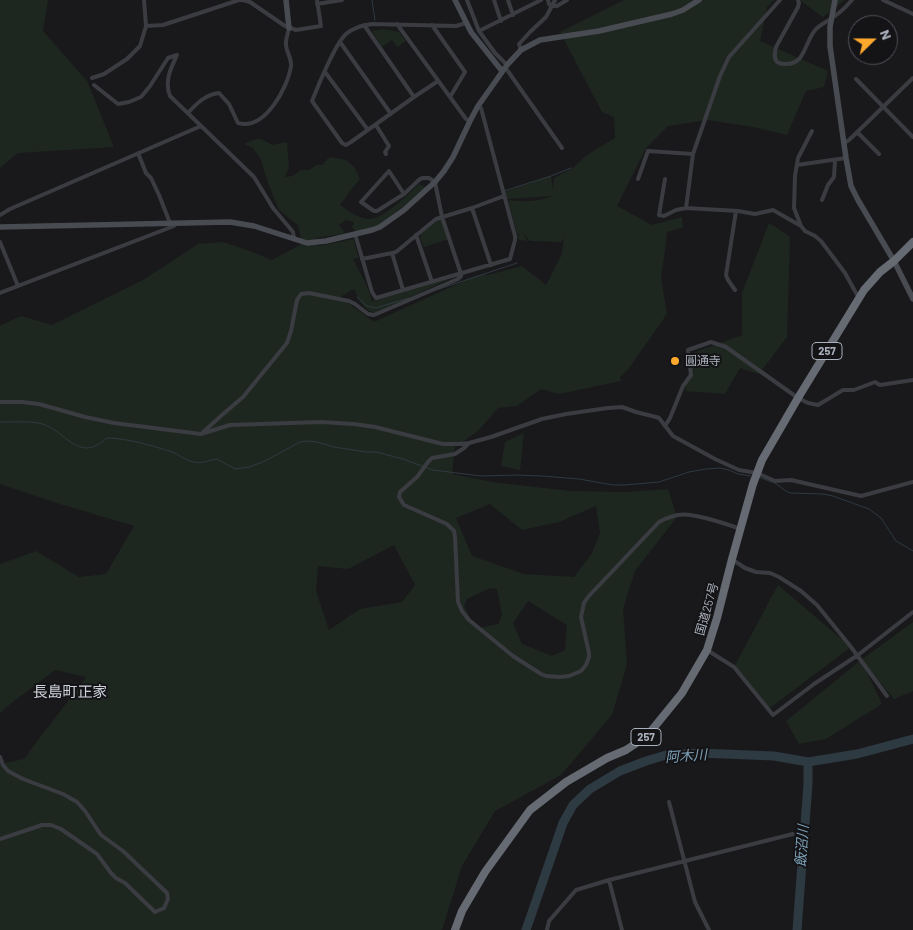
<!DOCTYPE html>
<html>
<head>
<meta charset="utf-8">
<style>
  body { margin:0 }
  #map { position:relative; width:913px; height:930px; overflow:hidden; background:#19191c; font-family:Barlow,sans-serif }
  canvas { display:block }
  .north { position:absolute; left:848px; top:15px; width:50px; height:50px; box-sizing:border-box; background:#141417; border:1px solid #505359; border-radius:50%; rotate:68deg; font-size:14px; font-weight:700; line-height:20px; text-align:center; color:#abb1bc }
  .north::after { content:''; display:block; margin:auto; width:18px; height:22px; background:#ffa82e; clip-path:polygon(50% 0,100% 100%,50% 72%,0 100%) }
</style>
</head>
<body>
<div id="map">
<canvas width="913" height="930"></canvas>
<div class="north">N</div>
</div>
<script>
const g = document.querySelector('canvas').getContext('2d');
g.lineJoin = 'round';
function paint(path, color) {
  g.fillStyle = color;
  g.fill(path, 'evenodd');
}
function strokePath(path, color, width, dash) {
  g.strokeStyle = color;
  g.lineWidth = width;
  g.lineCap = dash ? 'butt' : 'round';
  g.setLineDash(dash || []);
  g.stroke(path);
}
function write(font, color, halo, rows, align = 'center') {
  g.font = font + ' Barlow,"Noto Sans JP",sans-serif';
  g.lineWidth = 4;
  g.setLineDash([]);
  g.textBaseline = 'middle';
  g.strokeStyle = halo;
  g.fillStyle = color;
  for (const [text, x, y, turn = 0] of rows) {
    g.save();
    g.translate(x, y);
    g.rotate((+turn || 0) * Math.PI / 180);
    g.textAlign = isNaN(turn) ? turn : align;
    if (halo) g.strokeText(text, 0, 0);
    g.fillText(text, 0, 0);
    g.restore();
  }
}
paint(new Path2D(`
  M0,0h48l-5,31 44,50 27,66 -96,6 -18,15z
  M624,0h150l-7,7 -7,34 68,30 -4,16 -18,4 -19,44 -34,-8 -45,-7 -40,6 -22,22 -29,58 35,19 30,-8 1,10 -16,5 -2,18 -4,28 6,36 -38,54 -9,9 1,4 -62,13 -18,-5 -24,17 -19,2 -20,23 -23,16 -3,27 40,8 78,9 58,1 40,-3 9,28 -42,54 -12,38 4,55 -15,51 -51,60 -66,36 -33,55 -20,64h-442v-166l24,-5c20,-28 42,-54 62,-82l-31,-7 -46,35 -9,8v-149l36,-13 43,26 27,-3 28,-48 -74,-22 -60,-20v-158l21,-10 31,9 91,-45 55,-36 25,-2 24,8 25,10 30,-16 -4,-19 -19,-15 -11,-27 -7,-23 -8,-12 -9,-4c13,-6 16,-7 28,1l15,-3 2,26 -4,9 7,-1 9,-6h8l8,-5h6l4,-6 5,-2 14,3 8,7 6,12 -10,12 -10,14c8,5 19,14 28,14 14,1 41,-25 51,-35l7,3 -44,37 -26,8 -4,-5 2,-5 -8,-2 -7,5 6,7 -3,2 -26,4 2,8h1l34,-7 6,19 -6,1 13,25 6,17 78,-22 -75,34c-12,-3 -16,-13 -21,-24l-14,8 34,25 99,-45 10,-3 5,1 34,-9 24,19 16,-31 2,-16 -3,4 -31,-1 -7,-8 -1,1h1l5,7 -8,-1 -3,-3 3,-2 -3,-1 -9,-34c14,2 30,2 44,-4l-45,3 -2,-7 46,-16 2,14 1,-12 19,-10 14,-13 28,-17 -1,-21 -12,-5 -42,-80zM490,504l32,26 37,-8 37,-16 4,27 -8,20 -18,24 -50,-3 -52,-18 -16,-38zM394,545l21,40 -13,17 -42,7 -31,21 -13,-39 2,-25 30,3zM490,588l7,1 5,26 -4,9 -19,4 -6,-4 -9,-18 3,-7zM528,601l39,24 -2,25 -13,6 -30,-12 -9,-21z
  M801,0h44l-22,17 -21,-15z
  M383,29l16,3 7,9 -9,6 -5,-7 -10,7 -10,-16z
  M439,219l4,3 6,17 -25,8 -4,-9 1,-4z
  M769,223l21,14 -3,100 -28,37 -19,-6 -15,26 -40,-3 8,-38 49,-18v-42z
  M524,433l-4,37 -19,-4 4,-24z
  M778,585l73,62 -81,61 -36,-41z
  M913,622v69l-19,8 -32,-37 20,42 -56,35 -27,5 -13,-23 75,-61z`), '#1e271f');
strokePath(new Path2D(`
  M372,0l3,20
  M504,191l47,-15 20,-8
  M439,289l78,-26
  M357,297l10,9 9,2 33,-10
  M0,422c12,0 27,-1 39,1 27,6 38,42 68,15 19,0 47,8 65,14 8,3 14,9 22,10 7,2 16,-2 23,-3l18,10 14,-2 16,-6 35,-19 7,-1 10,1 17,5 32,5h10l27,7 30,11 48,6 35,-1 26,1 37,3 34,6h11l35,-3 30,-10 17,-3 14,-1 9,2 9,4 13,2
  M758,477l17,6 11,8 4,2 33,1 10,2 36,13 12,9 15,23 17,10`), '#2e3a41', 1);
strokePath(new Path2D(`
  M526,930l37,-107 10,-18 17,-16 30,-18 26,-10 20,-6 33,-2 75,3 34,6 49,-8 56,-15
  M797,930l11,-146v-22`), '#2e3a41', 9);
strokePath(new Path2D(`
  M243,0l7,2 35,24 11,4 25,-4 -4,-26
  M467,0l12,31
  M494,0l7,21
  M508,0l5,15
  M548,0l1,4 3,2
  M798,0l1,3 -1,4 -22,40c-1,5 -3,11 1,15 3,2 5,2 8,2 21,1 19,-22 31,-35 5,-5 11,-7 16,-11 8,-5 14,-11 20,-18
  M883,0l30,14
  M317,4l25,-4
  M552,6h5l10,-6
  M397,24l69,95 4,2
  M364,25l50,72
  M432,25l33,47 -15,25
  M146,26l17,-1 76,-25h4
  M340,42l51,72
  M521,50l-2,-6 11,-12 16,-15 9,-17
  M177,55c-6,13 -13,26 -7,41l84,81 19,31 20,24 1,6
  M507,65l-12,-12 -16,-22 62,-31
  M505,67l57,81
  M325,72l43,58
  M92,78l12,-4 23,-15 13,-13 6,-20 -2,-26
  M856,79l57,58
  M438,81l-24,16 -63,45 -5,3 -4,-2 -30,-42c7,-17 22,-56 34,-67 8,-7 16,-8 26,-10l84,2 10,-3
  M94,85l24,19 11,-2 12,-5 9,-11 18,-28 9,-3
  M188,113c8,-9 18,-19 31,-20l10,11 9,19c27,8 50,-36 53,-57 1,-9 -6,-15 -5,-23 0,-5 2,-10 3,-15
  M376,125l13,21 -4,6 1,2
  M857,132l22,22
  M844,143l5,-3 64,-62
  M138,153l8,20 5,5 8,17 11,28
  M797,165l49,-7
  M638,179l10,-28 45,3
  M665,179l-6,36 5,1 12,-6 10,-2 52,3 17,3 18,-4 28,16 4,5 10,5 6,5 24,32 11,20 3,4
  M404,194l-15,-23 -28,31 13,9h3l27,-17 16,-15 3,-1h6l6,4 7,35 19,57
  M822,200l6,-15 6,-8 1,-16
  M472,208l19,57
  M686,208l7,-54 27,-78 9,-19 51,-57
  M0,215l10,-6 191,-83
  M801,226l-7,-18 1,-32 3,-18 14,-27
  M355,234l17,58 4,6 134,-39 5,-19v-4l-34,-128 -3,-2
  M416,235l16,47
  M0,242l18,44
  M392,253l11,37
  M362,259l30,-6 4,-1 40,-33 36,-11 32,-12
  M735,290l-7,-10 -2,-5 10,-64
  M0,293l174,-67 2,-3
  M0,402h22l17,2 46,13 29,6 87,11 29,-9 91,-3 33,2 21,3 68,17h16l10,-1 22,-6 51,-18 24,-5 42,-6 14,-1 14,5 20,5 3,1 14,18 42,23 24,11 18,3 18,8 16,-1 70,16 52,-14
  M665,426l5,-8 13,-32 8,-11 -3,-25 23,-8 15,5 72,51 10,5 10,2 25,-15h11l21,-8 5,3 33,-5
  M201,434l21,-19 21,-18 44,-54 4,-12 6,-31 4,-6 8,-1 40,8 6,3 13,10 6,1 84,-36 3,-3v-2
  M468,444l-4,4 -9,6 -23,4 -4,4 -11,15 -17,15 -1,5 5,8 43,19 7,7 1,6 3,65 4,9 7,9 44,36 28,18 5,2 14,1 9,-1 12,-5 5,-6 3,-8v-4l-8,-36 3,-14 4,-6 71,-75c20,-11 30,-8 50,-3 11,3 21,6 31,10
  M733,560l12,8 11,4 14,1 9,4 22,14 16,14 34,42 36,49
  M707,650l27,17 39,48 41,-31 44,-29 55,-43
  M0,757l3,8 5,6 15,8 40,15 14,8 8,9 16,24 22,16 44,42 1,6 -4,9 -9,4 -30,-29 -9,-5 -5,-5 -14,-19 -36,-25 -10,-4h-9l-42,14
  M669,802l26,100 14,28
  M609,880l13,50
  M547,930l2,-9 27,-31 33,-10 184,-46`), '#3a3c41', 4);
strokePath(new Path2D(`
  M286,0l3,28
  M455,0l16,32 31,39
  M835,0l-5,27v19l16,112 5,28 7,14 36,61 19,38
  M0,227l230,-5 24,4 53,17 19,-2 46,-11 8,-3 24,-17 22,-20 9,-8 9,-11 9,-14 17,-36 8,-15 29,-41 14,-15 19,-10 59,-9 73,-17 11,-4 16,-10`), '#484b51', 5.5);
strokePath(new Path2D(`
  M455,930l7,-19 23,-39 45,-62 36,-28 41,-24 19,-8 21,-14 35,-43 25,-43 10,-32 15,-59 21,-75 9,-24 36,-62 66,-108 16,-18 14,-11 19,-19`), '#656a73', 8);
for (const [x, y, r, color] of [
  [675,361,5,"#ffa82e"]
]) {
  const dot = new Path2D();
  dot.arc(x, y, r, 0, 2 * Math.PI);
  g.fillStyle = color;
  g.fill(dot);
  strokePath(dot, '#141417', 2);
}
for (const [x, y, w] of [
  [827,351,30],
  [646,737,30]
]) {
  const box = new Path2D();
  box.roundRect(x - w / 2, y - 8.5, w, 17, 4);
  g.fillStyle = '#141417';
  g.fill(box);
  strokePath(box, '#abb1bc', 1);
}
write('bold 11px', '#abb1bc', null, [
  ["257",827,351],
  ["257",646,737]
]);
write('12px', '#abb1bc', '#141417', [
  ["圓通寺",685,361]
], 'left');
write('12px', '#abb1bc', '#141417', [
  ["国道257号",707,609,-74]
]);
write('italic 14px', '#7fa3ba', '#141417', [
  ["阿木川",686,756,-4],
  ["飯沼川",802,846,-86]
]);
write('15px', '#ccd0d8', '#141417', [
  ["長島町正家",70,692]
]);
</script>
</body>
</html>
